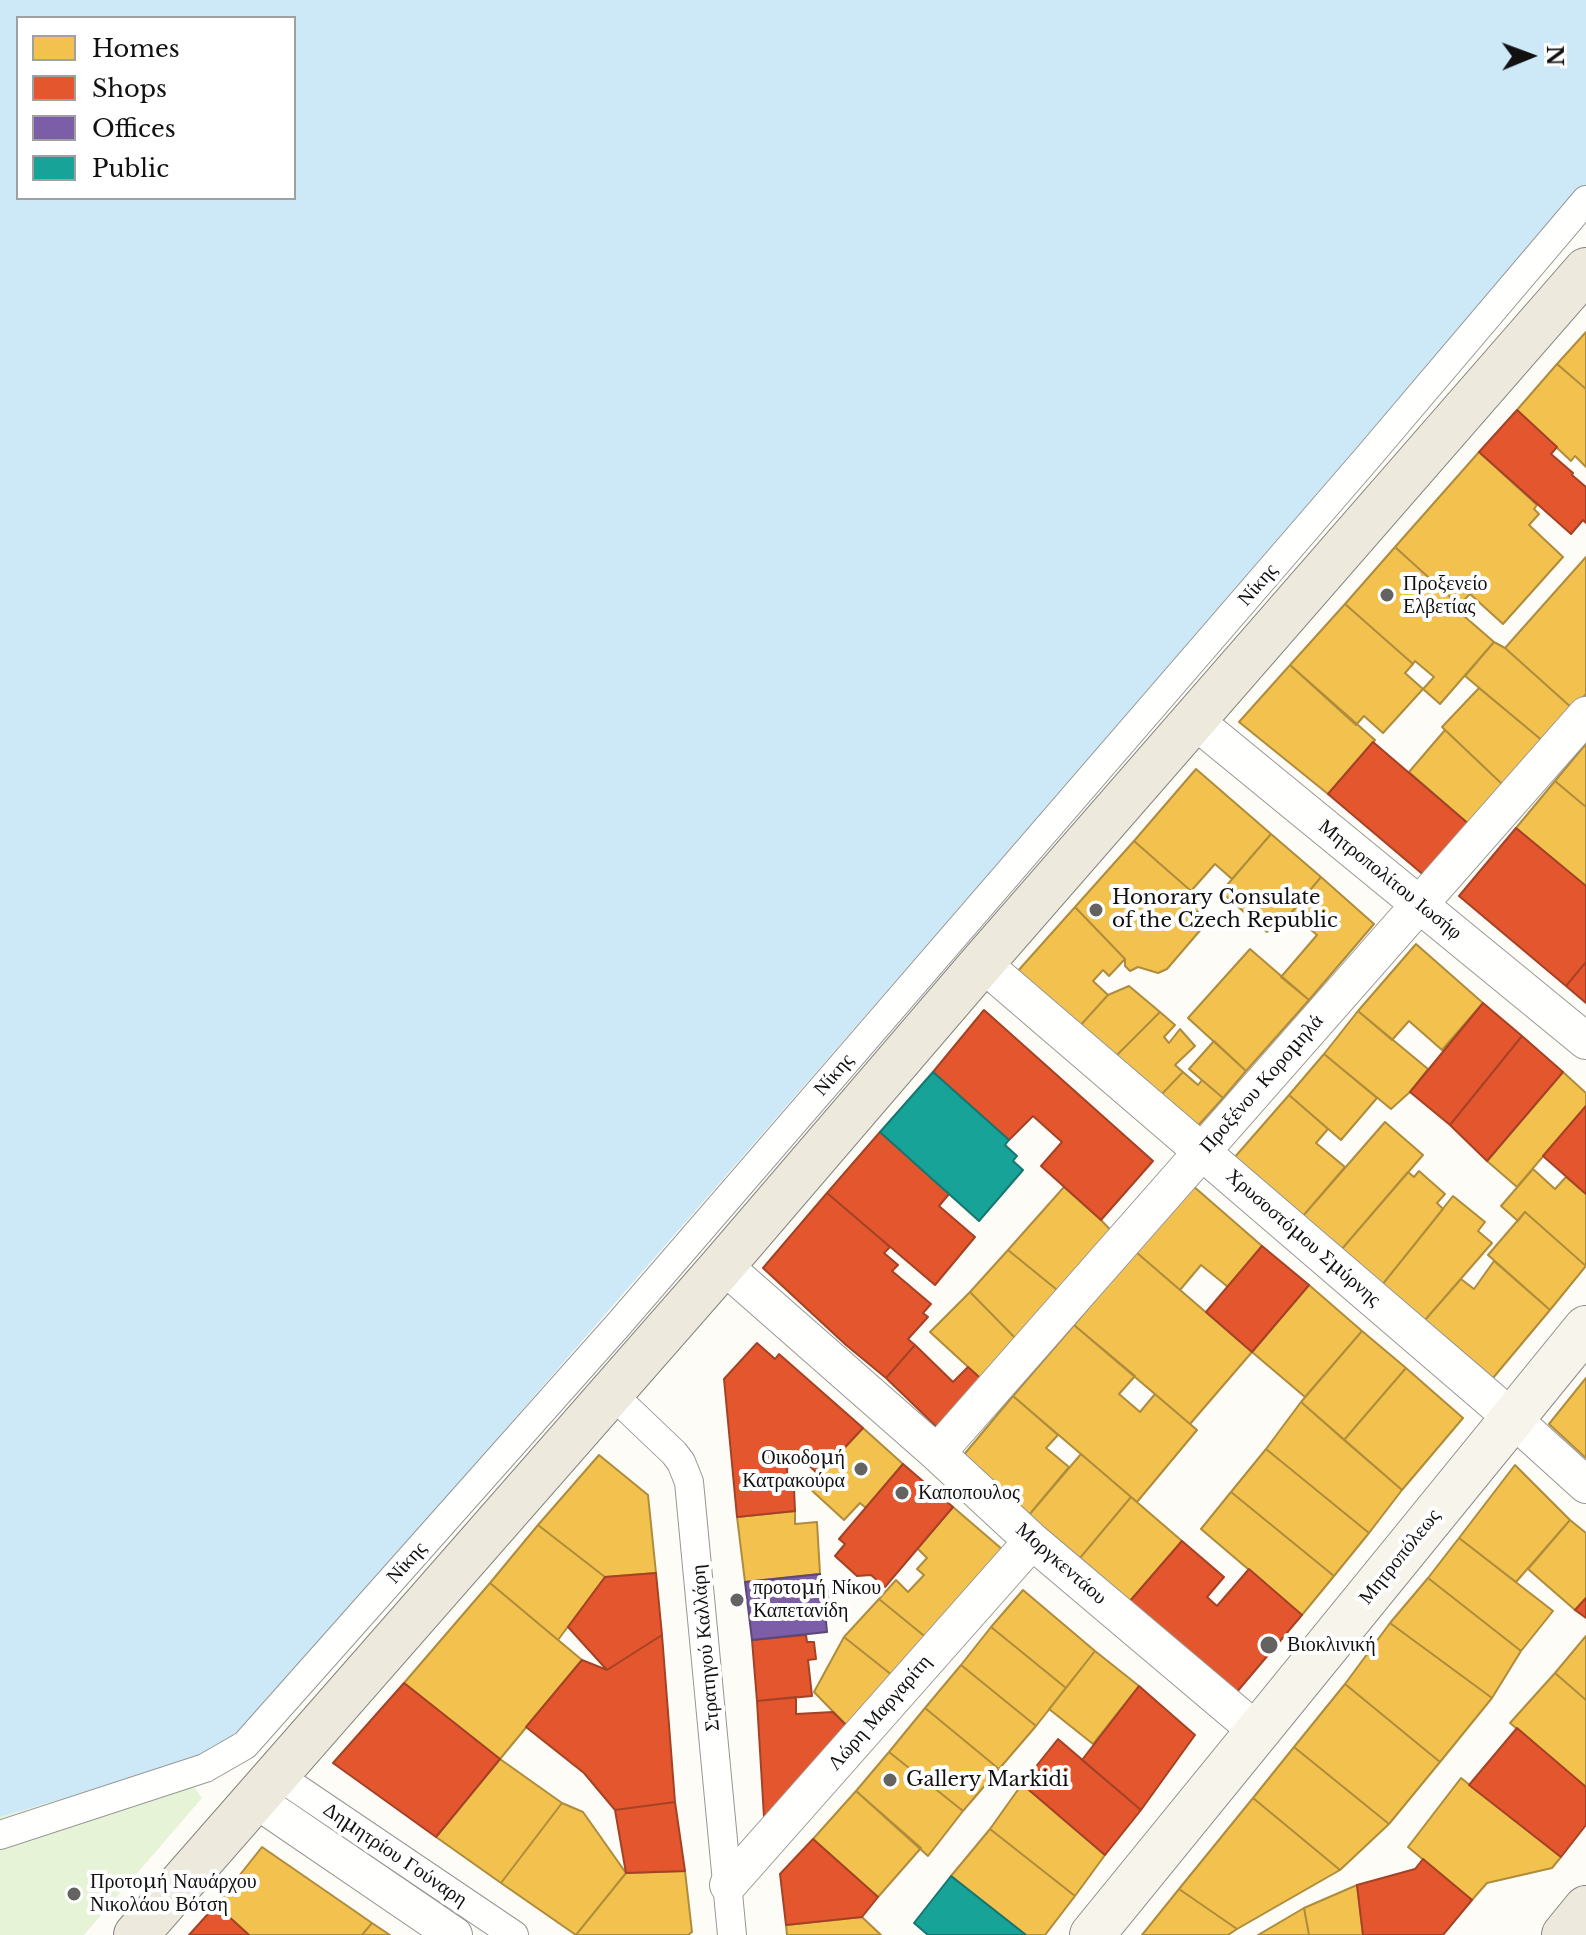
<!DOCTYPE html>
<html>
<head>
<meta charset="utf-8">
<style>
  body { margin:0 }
  #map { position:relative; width:1586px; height:1935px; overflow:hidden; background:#fdfcf7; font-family:"Libre Baskerville",serif }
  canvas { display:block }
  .legend { position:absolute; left:16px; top:16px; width:280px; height:184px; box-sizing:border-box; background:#fff; border:2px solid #a0a0a0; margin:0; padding:10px 14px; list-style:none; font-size:24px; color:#111 }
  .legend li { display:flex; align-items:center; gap:16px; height:40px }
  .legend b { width:40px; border:2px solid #a0a0a0 }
  .north { position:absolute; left:1490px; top:16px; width:80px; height:80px; -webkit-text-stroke:6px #fff; paint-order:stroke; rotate:89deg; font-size:22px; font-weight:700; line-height:32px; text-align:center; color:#111 }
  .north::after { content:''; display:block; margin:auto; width:28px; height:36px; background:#111; clip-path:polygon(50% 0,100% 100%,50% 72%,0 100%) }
</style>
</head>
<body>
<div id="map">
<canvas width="1586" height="1935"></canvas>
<ul class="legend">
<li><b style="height:22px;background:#f2c14e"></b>Homes</li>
<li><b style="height:22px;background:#e4572e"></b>Shops</li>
<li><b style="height:22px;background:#7b5ea7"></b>Offices</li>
<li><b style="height:22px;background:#17a398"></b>Public</li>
</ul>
<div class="north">N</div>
</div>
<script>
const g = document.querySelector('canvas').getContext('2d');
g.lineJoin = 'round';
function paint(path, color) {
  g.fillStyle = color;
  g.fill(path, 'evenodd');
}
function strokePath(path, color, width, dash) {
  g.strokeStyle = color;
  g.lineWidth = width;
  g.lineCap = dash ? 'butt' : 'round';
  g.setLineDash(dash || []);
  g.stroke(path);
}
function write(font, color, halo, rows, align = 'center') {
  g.font = font + ' "Libre Baskerville",serif';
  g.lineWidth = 8;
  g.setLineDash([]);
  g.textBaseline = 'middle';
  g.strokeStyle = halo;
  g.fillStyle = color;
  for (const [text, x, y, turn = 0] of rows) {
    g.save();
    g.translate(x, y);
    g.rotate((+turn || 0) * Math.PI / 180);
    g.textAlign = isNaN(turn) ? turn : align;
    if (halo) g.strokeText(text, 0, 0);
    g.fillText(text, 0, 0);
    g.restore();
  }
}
paint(new Path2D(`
  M175,1766l11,9 16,23 -118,137h-84v-118z`), '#e7f3d7');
paint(new Path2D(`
  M0,0h1586v187l-1331,1530 -32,27 -48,22 -175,51zM18,18h276v180h-276z`), '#cde8f7');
const homes = new Path2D(`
  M1586,332v57l-29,-25z
  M1557,364l29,25v78l-11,-11 -4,5 -54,-51z
  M1479,452l58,53 -3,4 5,5 -10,11 34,32 -60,67 -33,-30 -11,11 -64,-58z
  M1395,547l64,58 -3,4 38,33 -54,62 -17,-15 11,-12 -19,-16 -2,3 -68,-60z
  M1586,557v137l-13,15 -68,-61z
  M1345,604l68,60 -8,9 18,16 -40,44 -19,-17 -8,9 -66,-60z
  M1494,642l11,6 68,61 -29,33 -79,-66z
  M1290,665l85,75 -47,54 -89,-72z
  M1479,688l65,54 -41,43 -61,-58z
  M1445,730l58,55 -32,41 -62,-54z
  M1586,744v63l-31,-26z
  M1196,769l75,65 -39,45 -17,-15 -24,27 -57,-50z
  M1555,781l31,26v79l-70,-58z
  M1271,834l50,43 -45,54 -5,-4 -4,5 -46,-40z
  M1134,841l57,50 12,14 -6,7 12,8 -42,49 -9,4 -20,-6 -8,4 -5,-5v-7l-50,-52z
  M1321,877l53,47 -65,76 -28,-23 36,-42 -26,-22z
  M1075,907l50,52 -16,17 -6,-6 -10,11 15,14 -30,33 -61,-56z
  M1416,944l67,59 -41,47 -33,-29 -17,19 -34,-29z
  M1250,949l59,51 -63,71 -58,-53z
  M1129,986l31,26 -45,45 -37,-29 30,-33z
  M1358,1011l70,58 -18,23 -19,17 -67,-55z
  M1160,1012l15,13 -11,12 5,6 11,-14 15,17 -20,19 8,7 -24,25 -44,-40z
  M1214,1041l32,30 -23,27 -34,-29z
  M1324,1054l53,44 -36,42 -52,-45z
  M1183,1072l15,13 4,-5 21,18 -28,31 -36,-32z
  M1563,1072l23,21v13l-69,81 -30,-26z
  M1289,1095l39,34 -12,14 29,24 -42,49 -69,-58z
  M1385,1122l38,33 -82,95 -38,-34z
  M1533,1169l22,20 11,-12 20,17v72l-61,-54 -7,9 -17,-15z
  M1419,1171l26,23 -8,9 6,6 -61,76 -41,-35 67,-78 6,5z
  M1192,1185l70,61 -34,41 -27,-22 -21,25 -44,-38z
  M1064,1187l37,33 17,18 -51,60 -59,-48z
  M1453,1196l32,26 -7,9 14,12 -67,77 -43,-35z
  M1525,1212l61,54 -36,44 -62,-55z
  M1008,1250l59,48 -44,48 -53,-54z
  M1136,1252l116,100 -62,72 -116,-99z
  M1494,1261l56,49 -57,68 -68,-58 36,-41 13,10z
  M1309,1285l53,46 -57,66 -53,-45z
  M970,1292l53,54 -32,42 -61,-56z
  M1074,1325l61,51 -16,18 21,18 15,-18 42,36 -60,72 -124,-106z
  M1362,1331l44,37 -62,72 -43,-38z
  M1406,1368l57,50 -61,72 -58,-50z
  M1586,1378v80l-37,-34z
  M1013,1396l45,39 -12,13 23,19 -40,48 -67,-58z
  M1301,1402l101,88 -33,43 -103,-84z
  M863,1428l40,36 -37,44 -6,-5 -16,17 -36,-33z
  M1266,1449l103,84 -35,43 -103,-84z
  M1081,1454l50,43 -51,61 -51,-43z
  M599,1455l49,40 8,78 -51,4 -67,-52z
  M1515,1465l55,55 -54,62 -57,-44z
  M1231,1492l103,84 -32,39 -101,-86z
  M1131,1497l51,44 -52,60 -50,-43z
  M953,1507l50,43 -75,89 -49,-40 17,-19 12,12 16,-17 -7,-6 10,-11 -10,-10z
  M795,1511v13l22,-2 3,52 -75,8 -8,-65z
  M1570,1520l16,13v65l-11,12 -47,-41z
  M538,1525l67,52 -47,63 -68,-57z
  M1459,1538l94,73 -32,40 -93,-73z
  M1428,1578l93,73 -29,47 -102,-75z
  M490,1583l92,77 -82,99 -96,-76z
  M1023,1590l72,61 -29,37 -75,-61z
  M879,1599l49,40 -31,40 -53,-42z
  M1390,1623l102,75 -52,64 -95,-78z
  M991,1627l75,61 -30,38 -75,-61z
  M1586,1636v64l-31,-27z
  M844,1637l53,42 -42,55 -41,-42z
  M1095,1651l44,35 -46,58 -44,-35z
  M961,1665l75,61 -37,43 -74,-61z
  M1555,1673l31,27v87l-76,-64z
  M1345,1684l95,78 -51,62 -95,-77z
  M925,1708l74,61 -36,42 -74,-59z
  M1294,1747l95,77 -49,46 -87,-72z
  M889,1752l74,59 -35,45 -72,-65z
  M500,1759l62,44 -61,80 -65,-46z
  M1461,1778l100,79 -9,11 -65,15 -15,17 -64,-53z
  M1022,1784l83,71 -30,41 -85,-67z
  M856,1791l65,57 -43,49 -65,-58z
  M1253,1798l87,72 -103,59 -58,-40z
  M562,1803l21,9 43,61 -50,62 -75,-52z
  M990,1829l85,67 -30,39h-19l-75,-59z
  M262,1847l110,76 -10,12h-113l-33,-30z
  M685,1871l7,61 -4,3h-112l50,-62z
  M1357,1885l6,50h-54l-5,-27z
  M1179,1889l58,40 -9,6h-86z
  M1304,1908l5,27h-51z
  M862,1917l19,18h-94l-1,-10z
  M372,1923l18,12h-28z`);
paint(homes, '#f2c14e');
strokePath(homes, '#ae8c3c', 2);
const shops = new Path2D(`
  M1517,410l40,37 -6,7 22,19 -1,2 14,12v36l-3,-3 -12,14 -92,-82z
  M1373,742l98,84 -45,51 -98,-83z
  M1516,828l70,58v76l-20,24 -107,-90z
  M1586,962v41l-20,-17z
  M1483,1003l39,33 -72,89 -40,-33z
  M984,1010l169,151 -52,59 -60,-54 21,-24 -29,-26 -24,24 -76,-68z
  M1522,1036l41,36 -76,89 -37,-36z
  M1586,1106v88l-43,-38z
  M880,1132l69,62 -10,12 36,31 -40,48 -108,-92z
  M827,1193l63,54 -6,6 14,12 -6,6 39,33 -8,9 5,4 -20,22 7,6 -29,33 -40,-33 -83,-77z
  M1262,1246l47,39 -57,67 -46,-40z
  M757,1343l18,16 4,-5 84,74 -44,47 -19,-18 -10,1 -3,12 1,16 6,2 1,23 -58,6 -13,-138z
  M915,1345l38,37 15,-15 23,21 -46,47 -59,-57z
  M903,1464l50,43 -68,80 -14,-12 -14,1 -22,-20 10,-12 -6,-5z
  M1182,1541l42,36 -17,20 10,9 32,-37 53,46 -66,78 -106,-92z
  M656,1573l6,62 -55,35 -39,-43 37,-50z
  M1586,1598v20l-11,-8z
  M662,1635l13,167 -60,8 -31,-37 -58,-46 56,-67 25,10z
  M806,1635l1,7h7l2,17 -8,1 4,36 -55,5 -5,-61z
  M404,1683l96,76 -64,78 -103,-74z
  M1139,1686l56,49 -54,75 -59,-50z
  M796,1697v17l37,-2 22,22 -78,82 -13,1 -7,-116z
  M1517,1728l69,59v38l-25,32 -92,-72z
  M1058,1739l83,71 -36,45 -83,-71z
  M675,1802l10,69 -59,2 -11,-63z
  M813,1839l65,58 -16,20 -76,8 -6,-51z
  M1423,1859l49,41 -29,35h-80l-6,-50 58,-16z
  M216,1905l33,30h-60z`);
paint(shops, '#e4572e');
strokePath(shops, '#a54225', 2);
const offices = new Path2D(`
  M820,1574l2,14h5l3,22 -5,1 2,21 -75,8 -7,-58z`);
paint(offices, '#7b5ea7');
strokePath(offices, '#5b477a', 2);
const public = new Path2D(`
  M933,1072l76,68 -4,5 12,11 -4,5 10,9 -44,51 -99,-89z
  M951,1876l75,59h-98l-14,-12z`);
paint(public, '#17a398');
strokePath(public, '#157770', 2);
const pedestrian = new Path2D(`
  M610,1392l64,61 7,9 8,20 43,453
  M277,1775l237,160
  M0,1835l205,-67 40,-23 374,-421 749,-867 218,-257`);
const minor = new Path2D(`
  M1194,720l392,321
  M982,963l530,455 74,67
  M723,1265l214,188 95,88 226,191
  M937,1453l649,-738
  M256,1800l198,135
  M728,1885l304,-344`);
const secondary = new Path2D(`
  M1092,1935l494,-607`);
const primary = new Path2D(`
  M136,1935l587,-670 259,-302 604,-693
  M1564,1935l22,-27`);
strokePath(pedestrian, '#979795', 30);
strokePath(minor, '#979795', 38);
strokePath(secondary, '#8e8d8b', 46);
strokePath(primary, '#858482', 46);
strokePath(pedestrian, '#fffffe', 28);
strokePath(minor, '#fffffe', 36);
strokePath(secondary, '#f6f4eb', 44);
strokePath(primary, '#ede9dc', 44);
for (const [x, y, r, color] of [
  [1387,595,8,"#646362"],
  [1096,910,8,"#646362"],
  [861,1469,8,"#646362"],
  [902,1493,8,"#646362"],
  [737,1600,8,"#646362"],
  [1269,1645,10,"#646362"],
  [890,1780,8,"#646362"],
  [74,1894,8,"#646362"]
]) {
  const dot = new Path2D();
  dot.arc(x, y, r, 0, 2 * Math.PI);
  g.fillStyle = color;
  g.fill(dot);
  strokePath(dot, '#fff', 3);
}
write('20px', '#111', '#fff', [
  ["Προξενείο",1403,584],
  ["Ελβετίας",1403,607],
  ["Honorary Consulate",1112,898],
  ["of the Czech Republic",1112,921],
  ["Οικοδομή",845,1458,"right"],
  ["Κατρακούρα",845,1481,"right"],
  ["Καποπουλος",918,1493],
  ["προτομή Νίκου",753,1588],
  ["Καπετανίδη",753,1611],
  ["Βιοκλινική",1287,1645],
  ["Gallery Markidi",906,1780],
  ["Προτομή Ναυάρχου",90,1882],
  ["Νικολάου Βότση",90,1905]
], 'left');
write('20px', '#111', '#fff', [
  ["Νίκης",1258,585,-49],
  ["Μητροπολίτου Ιωσήφ",1390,880,39],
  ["Νίκης",834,1075,-49],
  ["Προξένου Κορομηλά",1262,1084,-49],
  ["Χρυσοστόμου Σμύρνης",1303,1238,41],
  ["Μητροπόλεως",1400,1557,-51],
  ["Νίκης",407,1563,-48],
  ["Μοργκεντάου",1061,1564,41],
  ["Στρατηγού Καλλάρη",706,1648,-95],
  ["Λώρη Μαργαρίτη",880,1713,-49],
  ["Δημητρίου Γούναρη",395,1855,34]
]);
</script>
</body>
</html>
